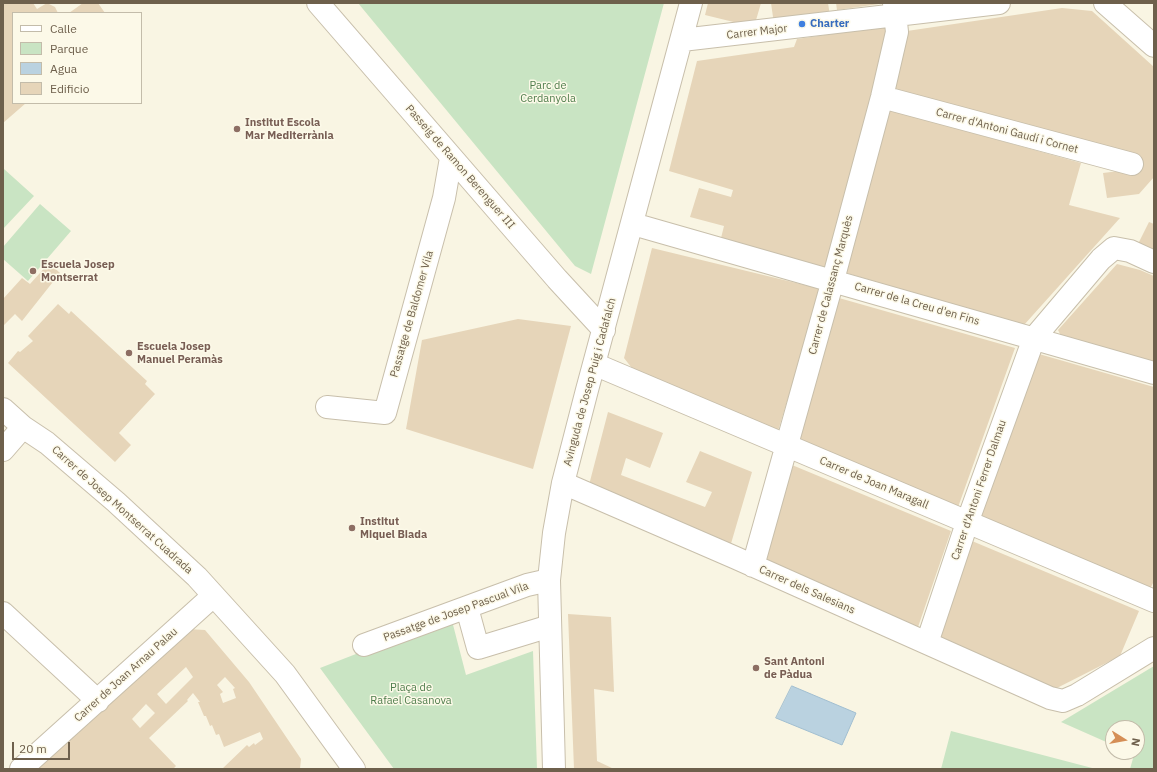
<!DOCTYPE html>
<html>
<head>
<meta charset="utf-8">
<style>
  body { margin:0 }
  #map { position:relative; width:1157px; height:772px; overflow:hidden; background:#f9f5e3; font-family:"IBM Plex Sans",sans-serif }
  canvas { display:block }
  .frame { position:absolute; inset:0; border:4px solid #6e604c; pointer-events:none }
  .legend { position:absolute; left:12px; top:12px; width:130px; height:92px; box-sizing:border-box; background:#fcf9e8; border:1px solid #c3bcaa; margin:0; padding:5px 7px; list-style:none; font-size:12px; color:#6e604c }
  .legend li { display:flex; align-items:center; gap:8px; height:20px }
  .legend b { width:20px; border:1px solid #c3bcaa }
  .north { position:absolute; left:1105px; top:720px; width:40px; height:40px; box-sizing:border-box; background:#fcf9e8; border:1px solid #c3bcaa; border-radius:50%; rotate:101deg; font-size:11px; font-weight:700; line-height:16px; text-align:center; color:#6e604c }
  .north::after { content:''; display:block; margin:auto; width:14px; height:18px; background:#d58f56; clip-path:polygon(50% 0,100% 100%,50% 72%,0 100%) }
  .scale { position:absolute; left:12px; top:742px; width:58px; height:18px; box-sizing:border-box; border:2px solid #6e604c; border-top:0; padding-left:5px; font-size:12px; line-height:14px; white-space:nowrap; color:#6e604c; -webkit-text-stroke:3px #fcf9e8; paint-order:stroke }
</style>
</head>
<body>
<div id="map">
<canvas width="1157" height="772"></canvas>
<div class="frame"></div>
<ul class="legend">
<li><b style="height:5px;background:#fff"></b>Calle</li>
<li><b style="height:11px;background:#c9e4c3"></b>Parque</li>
<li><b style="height:11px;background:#bad2e0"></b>Agua</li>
<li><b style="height:11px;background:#e6d5b9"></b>Edificio</li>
</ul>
<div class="north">N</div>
<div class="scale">20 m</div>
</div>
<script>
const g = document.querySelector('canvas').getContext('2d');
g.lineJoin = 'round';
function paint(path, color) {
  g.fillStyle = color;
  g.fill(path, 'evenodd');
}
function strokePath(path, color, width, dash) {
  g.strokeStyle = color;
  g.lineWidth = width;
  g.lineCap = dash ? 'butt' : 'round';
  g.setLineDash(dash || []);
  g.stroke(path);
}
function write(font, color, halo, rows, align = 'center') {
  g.font = font + ' "IBM Plex Sans",sans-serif';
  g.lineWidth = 3;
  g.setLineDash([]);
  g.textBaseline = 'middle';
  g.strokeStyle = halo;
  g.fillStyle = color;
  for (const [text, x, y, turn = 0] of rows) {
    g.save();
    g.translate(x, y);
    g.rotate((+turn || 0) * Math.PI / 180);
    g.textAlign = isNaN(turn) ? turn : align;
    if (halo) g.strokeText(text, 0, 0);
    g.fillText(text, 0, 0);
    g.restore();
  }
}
paint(new Path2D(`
  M358,3h306l-73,271 -16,-8z
  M4,169l30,27 -31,33v-59z
  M40,204l31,27 -43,50 -25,-22v-12z
  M451,617l15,58 67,-24 4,118h-143l-74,-101z
  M1154,666v103h-24l4,-14 -6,-3h9v-24h-24v17l-52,-23z
  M951,731l145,38h-155z`), '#c9e4c3');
const water = new Path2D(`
  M792,686l64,27 -14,32 -66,-27z`);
paint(water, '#bad2e0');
strokePath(water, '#a1bed0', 1);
paint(new Path2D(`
  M3,3h30l4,6 10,-6 8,4 3,6h-45v90h13l-23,20z
  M83,3h15l7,10h-36z
  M708,3h53l-7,24 -49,-12z
  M771,3h57l2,13 -56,8z
  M836,3h43v1l-42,6z
  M1062,8l30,3 62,56v110l-15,17 -32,4 -4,-25 32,-4 -243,-76 15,-62z
  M888,26l3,6 -63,236 -107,-30 3,-12 -34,-9 9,-29 32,9 2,-7 -64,-19 28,-110 97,-14 3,-8z
  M887,109l194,54 -12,42 51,13 -96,107 -181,-53z
  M1149,222l5,2v29l-17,-7z
  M652,248l169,41 -43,142 -143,-59 -11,-14z
  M49,263l11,10 -38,48 -7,-7 -12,12v-27l19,-21 8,6z
  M1117,264l23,6 14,6v90l-91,-26 -5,-10z
  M839,298l176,50 -58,162 -160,-70z
  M58,304l11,10 2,-3 76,70 -2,3 10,10 -36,39 12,12 -16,17 -107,-99 10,-12 2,1 13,-11 -5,-5z
  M518,319l53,7 -38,143 -127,-40 16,-89z
  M1039,354l115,33v194l-5,10 -169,-74z
  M608,412l55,21 -13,35 -24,-10 -5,17 84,32 7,-15 -26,-10 14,-31 52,21 -22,75 -141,-62z
  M792,465l159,66 -34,99 -152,-69z
  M972,541l167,70 -19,45 -67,34 -115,-50z
  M568,614l43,3 3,75 -20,-3 3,72 17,8h-40z
  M187,629l18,1 44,52 52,77 -1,10h-78l25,-24 2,2 5,-4 1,2 8,-6 -3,-7 -36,15 -5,-13 -3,1 -4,-10 -2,1 -4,-10h-2l-6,-14h2l-7,-9 -6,7 1,1 -39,37 27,28 -3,3h-139zM186,667l7,10 -27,27 -9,-10zM225,677l10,11 -2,1 3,9 -13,5 -3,-9 3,-2 -6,-7zM146,704l9,9 -15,15 -8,-9z`), '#e6d5b9');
const minor = new Path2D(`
  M318,3l239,276 47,51
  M1105,3l49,43
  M682,40l317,-37
  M882,97l250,67
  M633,224l521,149
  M594,364l560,237
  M327,407l58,6 59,-215 7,-40
  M3,409l20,18 24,16 69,59 81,75 88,97 69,95
  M3,450l20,-23
  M563,483l173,75 314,140 13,3 14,-6 77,-47
  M753,566l80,-286 49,-183 15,-65 -3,-29
  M467,608l11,40 72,-22
  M3,613l95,88
  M927,643l40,-120 67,-185 67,-79 13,-11 16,3 24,11
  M364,645l163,-60 22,-5
  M21,769l192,-173
  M554,769l-5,-189 5,-47 9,-50 24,-93 104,-387`);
strokePath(minor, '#c8bfab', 24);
strokePath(minor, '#fff', 22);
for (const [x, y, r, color] of [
  [802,24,4,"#3f7fe0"],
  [237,129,4,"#8d6e63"],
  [33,271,4,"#8d6e63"],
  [129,353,4,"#8d6e63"],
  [352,528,4,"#8d6e63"],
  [756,668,4,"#8d6e63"]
]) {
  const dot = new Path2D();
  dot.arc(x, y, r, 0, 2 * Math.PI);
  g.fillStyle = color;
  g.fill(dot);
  strokePath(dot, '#fcf9e8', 1.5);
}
write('bold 11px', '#366cbe', '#fcf9e8', [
  ["Charter",810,24]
], 'left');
write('11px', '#6e604c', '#fcf9e8', [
  ["Carrer Major",757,32,-7],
  ["Carrer d'Antoni Gaudí i Cornet",1007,131,15],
  ["Passeig de Ramon Berenguer III",460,167,49],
  ["Carrer de Calassanç Marquès",831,285,-75],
  ["Carrer de la Creu d'en Fins",917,304,16],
  ["Passatge de Baldomer Vila",412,314,-74],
  ["Avinguda de Josep Puig i Cadafalch",590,382,-75],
  ["Carrer de Joan Maragall",874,483,23],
  ["Carrer d'Antoni Ferrer Dalmau",979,490,-71],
  ["Carrer de Josep Montserrat Cuadrada",122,510,42],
  ["Carrer dels Salesians",807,590,24],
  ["Passatge de Josep Pascual Vila",456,612,-20],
  ["Carrer de Joan Arnau Palau",126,675,-42]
]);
write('11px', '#4f7d4c', '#fcf9e8', [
  ["Parc de",548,86],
  ["Cerdanyola",548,99],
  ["Plaça de",411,688],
  ["Rafael Casanova",411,701]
]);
write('bold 11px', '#785e54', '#fcf9e8', [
  ["Institut Escola",245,123],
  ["Mar Mediterrània",245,136],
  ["Escuela Josep",41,265],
  ["Montserrat",41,278],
  ["Escuela Josep",137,347],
  ["Manuel Peramàs",137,360],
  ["Institut",360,522],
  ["Miquel Biada",360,535],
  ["Sant Antoni",764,662],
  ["de Pàdua",764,675]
], 'left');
</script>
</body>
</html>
